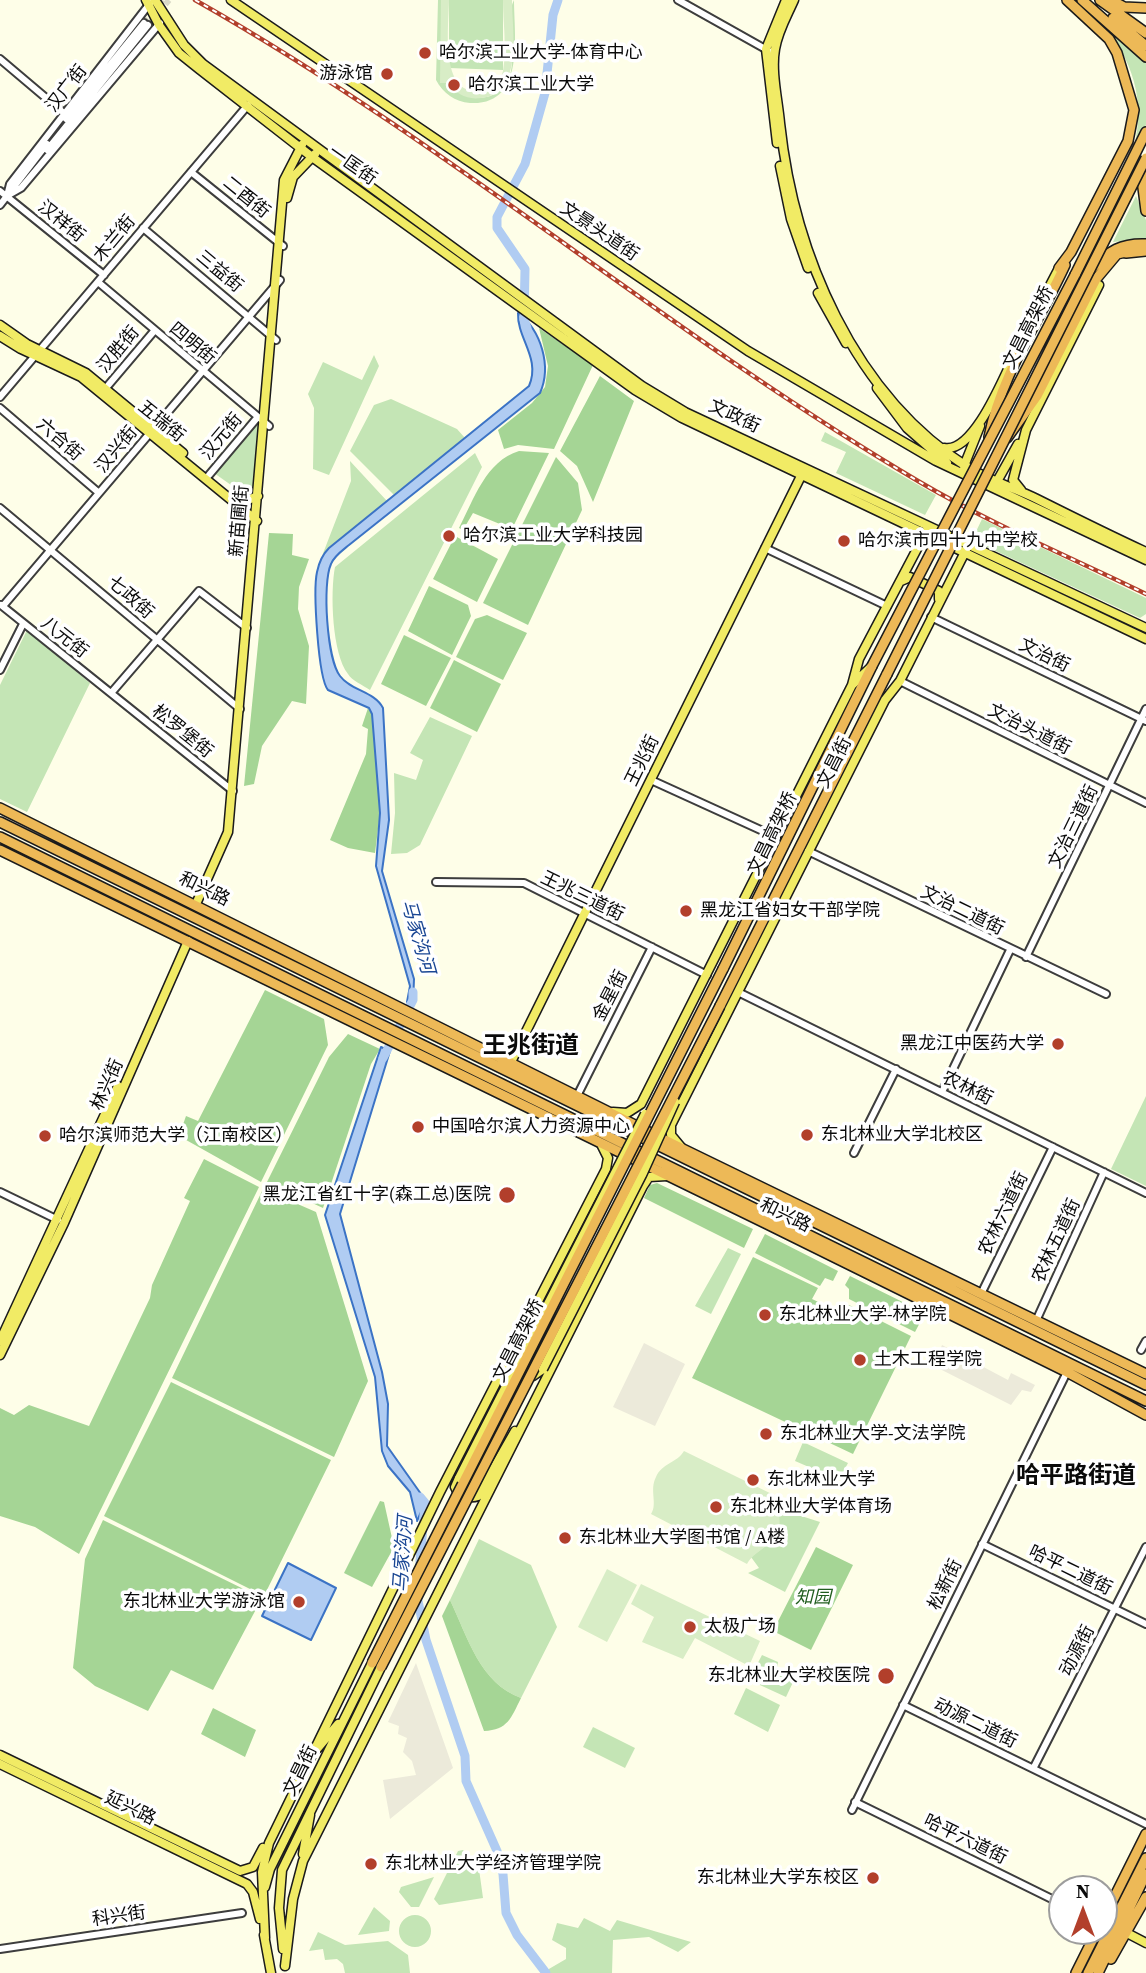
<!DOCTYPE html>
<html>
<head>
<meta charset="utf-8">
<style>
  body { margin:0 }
  #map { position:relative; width:1146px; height:1973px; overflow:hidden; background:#fefee8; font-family:"Source Serif 4",serif }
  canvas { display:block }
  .north { position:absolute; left:1048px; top:1875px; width:70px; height:70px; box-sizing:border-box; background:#fff; border:2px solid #9d9d9d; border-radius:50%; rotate:0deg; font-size:19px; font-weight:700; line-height:28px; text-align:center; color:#0a0a0a }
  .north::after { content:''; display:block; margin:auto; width:24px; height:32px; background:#b23f2b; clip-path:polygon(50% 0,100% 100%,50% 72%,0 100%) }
</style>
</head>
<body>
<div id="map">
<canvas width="1146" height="1973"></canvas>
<div class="north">N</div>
</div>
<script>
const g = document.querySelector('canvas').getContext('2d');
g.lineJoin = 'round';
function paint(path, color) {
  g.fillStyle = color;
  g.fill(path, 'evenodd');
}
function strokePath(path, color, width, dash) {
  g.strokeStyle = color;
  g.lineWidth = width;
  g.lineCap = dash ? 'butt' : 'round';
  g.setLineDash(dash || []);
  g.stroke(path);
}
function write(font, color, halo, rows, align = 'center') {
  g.font = font + ' "Source Serif 4","Noto Sans SC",serif';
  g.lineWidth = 7;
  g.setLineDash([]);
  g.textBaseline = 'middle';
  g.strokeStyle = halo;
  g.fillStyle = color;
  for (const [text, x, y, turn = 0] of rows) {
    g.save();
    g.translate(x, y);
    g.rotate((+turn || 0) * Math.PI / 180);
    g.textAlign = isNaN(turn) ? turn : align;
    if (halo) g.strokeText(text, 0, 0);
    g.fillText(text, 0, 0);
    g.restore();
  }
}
paint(new Path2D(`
  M438,0h3l7,83c16,21 53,21 62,-8 7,-22 -6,-56 4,-75 0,36 12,106 -44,103 -15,-1 -27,-10 -34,-23z
  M449,0h54v70l-54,-2z
  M1103,23l43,37v65l-12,22c12,-48 -2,-86 -31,-124z
  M1136,196l10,24v19l-33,3z
  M374,355l5,11 -50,109 -16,-6 1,-61 -6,-14 15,-32 39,18z
  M391,399l66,30 8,9 -71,57 -44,-44 24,-46z
  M257,421l3,4 -7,62 -6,4 -9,-1 -24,-17z
  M825,432l111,63 -11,20 -89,-42 10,-21 -25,-11z
  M475,453l7,14 -112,223c-7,-5 -18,-9 -22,-16 -16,-20 -18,-82 -13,-107z
  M350,461l37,40 -65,55 29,-75z
  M982,519l164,79v16l-6,4 -168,-78z
  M27,630l63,53 -63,129 -27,-13v-114z
  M430,717l42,19 -52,109 -13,8 -16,1 4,-41 -1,-40 22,7 7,-20 -13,-7z
  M1146,1096v90l-35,-17z
  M728,1248l13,6 -30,60 -16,-8z
  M803,1442l45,21 -9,17 -44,-19z
  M780,1498l18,8 -3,8 25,8 -35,70 -37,-19 11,-5 -8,-11c12,-10 29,-18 28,-36 0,-10 -3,-14 1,-23z
  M479,1539l52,26 26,62 -36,71c-41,-15 -53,-60 -71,-98z
  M762,1655l16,7 -1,6 18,10 -9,19 -37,-17z
  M746,1688l34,17 -12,27 -34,-18z
  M593,1727l42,21 -10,20 -42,-21z
  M463,1850l16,19 4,29 -44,7 -5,-6 24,-48z
  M434,1877l-15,30h-8l-12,-15 2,-5z
  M374,1907l16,14 -1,10 -31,4z
  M399 1931a16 16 0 1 1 32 0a16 16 0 1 1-32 0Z
  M584,1918l26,13 7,-11 74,22 -13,10 -29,-15 -36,3 -1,33h-70l24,-14v-11l-14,-8 5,-17 21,5z
  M318,1932l27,13 43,-4 20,14 2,18h-65l-2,-9 -6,-5 -12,1 -2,-11 -14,2z`), '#c4e5b5');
paint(new Path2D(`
  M539,328l54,37 -39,84 -36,-4 -14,4 -6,-19 34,-27 13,-16 3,-21z
  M600,376l34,25 -41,101 -16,-36 -17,-15z
  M519,451l30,2 -37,76 -39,-16 -10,17 -4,-2c15,-29 27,-67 60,-77z
  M556,457l22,26 4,27 -54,115 -45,-22z
  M269,533l24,1 -1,21 17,4 -10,28 -1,22 11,37 -3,58 -14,-3 -30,45 -8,38 -10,2z
  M455,536l43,23 -21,43 -44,-23z
  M429,586l39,19 3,11 -19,39 -44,-24z
  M487,615l40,18 -24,47 -47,-23 19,-38z
  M404,635l47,23 -25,48 -45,-22z
  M454,660l47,24 -24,48 -47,-24z
  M368,708l4,6 8,99 -5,40 -27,-5 -18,-8 36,-86 2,-25 -6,-3z
  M265,990l59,29 4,26 -67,137 -82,-46 7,-20 12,5z
  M348,1034l32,15 -9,15 -48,144 -56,-26 62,-125z
  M204,1159l55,28 -180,367 -44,-27 -35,-11v-108l14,7 15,-10 60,21 61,-128 2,-13 38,-84 -6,-3z
  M657,1183l96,46 -9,19 -100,-50 6,-13z
  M263,1189l53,23 52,169 -34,76 -162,-79z
  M765,1234l73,37 -5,10 -8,-3 -5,8 -65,-33z
  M753,1257l65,31 -6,11 32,15 5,-9 62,31 -58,118 -161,-76z
  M850,1276l75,37 -10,19 -66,-33v-10l-4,-4z
  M171,1382l160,78 -67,136 -160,-80z
  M380,1501l4,1 10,45 -22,40 -28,-14z
  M103,1520l159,78 -49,92 -42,-20 -23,41 -53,-25 -22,-18 12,-109z
  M816,1547l37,18 -42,85 -38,-19z
  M450,1600c18,38 30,83 71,98 -10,20 -13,32 -37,33l-42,-115z
  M213,1708l43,22 -11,27 -44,-23z`), '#a5d595');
paint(new Path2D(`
  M441,0h8c0,25 -11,103 36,89 9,-3 16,-9 18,-18 4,-22 0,-49 0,-71h9c0,30 12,94 -31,98 -14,2 -25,-4 -33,-15h-8z
  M684,1451l96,47c-5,11 3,21 -2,33 -6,16 -24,20 -31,33l-96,-50c7,-10 -2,-24 5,-37 6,-14 21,-14 28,-26z
  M607,1569l30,16 -30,57 -29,-15z
  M641,1584l119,57 -11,25 -54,-28 -12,21 -41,-17 12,-25 -23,-13z`), '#d8edc6');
paint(new Path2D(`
  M644,1343l41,21 -30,62 -42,-19z
  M942,1345l66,35 3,-7 24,12 -4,7 -9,-2 -11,15 -77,-39z
  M416,1663l37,105 -63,51 -7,-39 33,-5 -4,-14 -9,-9 4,-14 -9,-4 1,-8 -11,-4z`), '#eceada');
const water = new Path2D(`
  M518,313c23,17 34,53 22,80l-191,152c-6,5 -15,11 -18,19 -9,20 -4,95 9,112 11,15 34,15 43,32l6,112 -7,51 32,108 -1,25 -6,-2 3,-16 -34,-120 4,-53 -8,-99 -3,-6 -41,-18c-10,-12 -15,-100 -11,-118 2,-10 5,-17 12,-24l200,-162c12,-28 -12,-47 -11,-73z
  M381,1047l9,4 -50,163 42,158 6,32 -1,42 39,55 -9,20 -7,-29 -22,-26 -6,-15 -7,-74 -50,-162z
  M288,1563l48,25 -25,52 -49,-24z`);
paint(water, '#b0ccf2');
strokePath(water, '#3b73c5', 2);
strokePath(new Path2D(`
  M527,328l-3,-9 1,-50 -28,-41v-11l28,-53 20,-71 8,-78 5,-15
  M383,1058l30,-58v-8
  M420,1497l5,6 -8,93 9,44 39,116 1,25 31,70 6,23 3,39 11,22 29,38`), '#b0ccf2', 9);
strokePath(new Path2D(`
  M144,23l19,-23
  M148,25l21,-25`), '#d9d9c7', 6, [6, 3]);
const minor = new Path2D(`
  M678,0l91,51
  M0,59l65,55
  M66,119l78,-96
  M47,150l101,-125
  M191,172l92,74
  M0,191l104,84
  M7,196l3,-12 141,-182
  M7,196l14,-8 139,-165
  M0,205l47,-61
  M143,228l133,112
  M98,282l171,144
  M105,389l50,-59
  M0,397l248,-292
  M0,408l99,85
  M209,475l48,-57
  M0,508l240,201
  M765,548l122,58
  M1,605l232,186
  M3,606l277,-326
  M931,617l215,104
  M0,670l23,-46
  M900,681l246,122
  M112,692l87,-101 48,37
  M651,780l125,57
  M808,851l298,143
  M436,882l88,1 183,92
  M1026,957l120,-248
  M738,992l408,201
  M942,1092l68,-142
  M577,1096l75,-149
  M854,1153l42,-84
  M0,1192l58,28
  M981,1294l72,-147
  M1036,1321l68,-149
  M1141,1350l5,-9
  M982,1544l164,80
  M903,1705l243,119
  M1034,1767l112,-220
  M855,1802l207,102
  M852,1810l215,-438
  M0,1949l242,-36`);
const major = new Path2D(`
  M146,0l13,25 20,28 20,16 113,88 323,233 47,28 464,221
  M155,0l29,45 19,19 439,322 43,26 461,216
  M231,0l517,351 188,110 210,99
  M794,0c-7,16 -16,31 -19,49 -4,23 3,51 5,74 14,130 73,272 189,345 21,13 46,20 68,31 36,18 72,36 109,53
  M777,143l-11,-94 20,-49
  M780,166l11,53 17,49
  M287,198l6,-21 22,-23
  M818,293l28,50
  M1033,318l25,-48
  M0,325l27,19 59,29 97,80
  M0,336l21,13 60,28 176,144
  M877,388l30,40 40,35
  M944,448c31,6 62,-77 74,-100
  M964,466l16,-40
  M995,485l23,-41
  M1021,490l-8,-10 13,-50 73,-145
  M233,496l12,5 13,-5
  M901,581l9,-4 29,14v8
  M852,685l7,-26 68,-129
  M196,904l32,-72 56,-652 18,-35
  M511,1062l291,-588
  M613,1112l14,1 14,-9 211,-419 18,-17
  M681,1147l-10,-12v-10l214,-425 15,-19 66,-131
  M0,1341l118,-255
  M513,1352l1,14 6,6 13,4 10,-7
  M0,1355l64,-132 124,-282
  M459,1478l-4,9c3,9 15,12 23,9l37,-65
  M317,1749l21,-25
  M0,1755l240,116 13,-4 10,-19
  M0,1764l247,120 6,8 7,27
  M303,1854l7,-39
  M265,1887l5,-18 102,-206
  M1125,1932l21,11
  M264,1935l7,38
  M265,1938l-3,-66 7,-29 171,-351 166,-323 2,-11 -6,-12
  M283,1949l-4,-41 3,-38 99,-203
  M285,1966l8,-67 10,-38 340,-675 6,-9 18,-1`);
const highway = new Path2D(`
  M1082,0l64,57
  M1100,0l46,33
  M1111,0l13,7 22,1
  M1113,18l33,28
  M1146,163l-4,17 4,31
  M1126,253l20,-2
  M1059,268l12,-16 57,-111 6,-31 -17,-57 -8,-14 -42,-39
  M1093,268c16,-17 28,-25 53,-24
  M1075,275l71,-143
  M989,437c12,-63 50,-115 76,-172
  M1007,438l30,-42 59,-117 21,-25 13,-3
  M0,808l683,341 463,225
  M0,822l1146,563
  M0,837l1146,564
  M0,850l765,373 302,149 79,43
  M723,969l149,-303
  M720,1006l167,-332
  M1104,1918l42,-84
  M1111,1959l35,-62
  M1076,1973l21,-42
  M1088,1973l58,-115
  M1098,1973l48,-99`);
strokePath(minor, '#3d3d3d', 10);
strokePath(major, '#1b1b1b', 11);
strokePath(highway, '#1b1b1b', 12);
strokePath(minor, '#fff', 6);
strokePath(major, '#f1eb65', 8);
strokePath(highway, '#edb957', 9);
const rail = new Path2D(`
  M195,0c253,143 474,334 723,481 73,43 152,76 228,113`);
strokePath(rail, '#b23f2b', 4.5);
strokePath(rail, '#fff', 2, [5]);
const majorBridge = new Path2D(`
  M543,1369l99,-194 33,-73
  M459,1478l186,-364`);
const highwayBridge = new Path2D(`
  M872,666l203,-391
  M887,674l259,-516
  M372,1663l351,-694
  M381,1667l339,-661`);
strokePath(majorBridge, '#1b1b1b', 11, []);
strokePath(highwayBridge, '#1b1b1b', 12, []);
strokePath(majorBridge, '#f1eb65', 8);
strokePath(highwayBridge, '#edb957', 9);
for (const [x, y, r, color] of [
  [425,53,7,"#b23f2b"],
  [387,74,7,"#b23f2b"],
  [454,85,7,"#b23f2b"],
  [449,536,7,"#b23f2b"],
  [844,541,7,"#b23f2b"],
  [686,911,7,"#b23f2b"],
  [1058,1044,7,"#b23f2b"],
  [418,1127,7,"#b23f2b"],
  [807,1135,7,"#b23f2b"],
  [45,1136,7,"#b23f2b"],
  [507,1195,9,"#b23f2b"],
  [765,1315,7,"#b23f2b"],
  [860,1360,7,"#b23f2b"],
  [766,1434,7,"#b23f2b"],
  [753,1480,7,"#b23f2b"],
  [716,1507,7,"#b23f2b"],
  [565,1538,7,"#b23f2b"],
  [299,1602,7,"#b23f2b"],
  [690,1627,7,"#b23f2b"],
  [886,1676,9,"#b23f2b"],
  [371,1864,7,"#b23f2b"],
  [873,1878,7,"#b23f2b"]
]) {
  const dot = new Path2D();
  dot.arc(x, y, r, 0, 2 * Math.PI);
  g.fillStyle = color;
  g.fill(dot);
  strokePath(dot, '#fff', 2.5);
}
write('18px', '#0a0a0a', '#fff', [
  ["哈尔滨工业大学-体育中心",439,53],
  ["游泳馆",373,74,"right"],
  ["哈尔滨工业大学",468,85],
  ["哈尔滨工业大学科技园",463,536],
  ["哈尔滨市四十九中学校",858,541],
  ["黑龙江省妇女干部学院",700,911],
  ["黑龙江中医药大学",1044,1044,"right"],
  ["中国哈尔滨人力资源中心",432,1127],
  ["东北林业大学北校区",821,1135],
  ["哈尔滨师范大学（江南校区）",59,1136],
  ["黑龙江省红十字(森工总)医院",491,1195,"right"],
  ["东北林业大学-林学院",779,1315],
  ["土木工程学院",874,1360],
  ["东北林业大学-文法学院",780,1434],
  ["东北林业大学",767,1480],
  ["东北林业大学体育场",730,1507],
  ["东北林业大学图书馆 / A楼",579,1538],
  ["东北林业大学游泳馆",285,1602,"right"],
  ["太极广场",704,1627],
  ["东北林业大学校医院",870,1676,"right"],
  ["东北林业大学经济管理学院",385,1864],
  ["东北林业大学东校区",859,1878,"right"]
], 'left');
write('18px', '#0a0a0a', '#fff', [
  ["汉广街",67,89,-52],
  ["一匡街",352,166,35],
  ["二酉街",246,198,39],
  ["汉祥街",61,222,39],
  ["文景头道街",599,232,34],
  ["木兰街",115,239,-50],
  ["三益街",219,272,40],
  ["文昌高架桥",1029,328,-63],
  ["四明街",192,344,40],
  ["汉胜街",119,350,-50],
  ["文政街",734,417,25],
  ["五瑞街",161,422,39],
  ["汉元街",222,437,-50],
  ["六合街",59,440,41],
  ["汉兴街",117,450,-50],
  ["新苗圃街",240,521,-85],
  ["七政街",130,598,41],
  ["八元街",64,638,38],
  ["文治街",1044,656,26],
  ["文治头道街",1029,730,27],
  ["松罗堡街",182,732,39],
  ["王兆街",643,761,-64],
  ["文昌街",835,763,-63],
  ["文治三道街",1074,827,-64],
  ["文昌高架桥",773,834,-64],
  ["和兴路",204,890,26],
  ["王兆三道街",582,897,26],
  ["文治二道街",962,911,26],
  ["金星街",611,996,-63],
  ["林兴街",108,1085,-66],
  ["农林街",967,1089,26],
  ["农林六道街",1004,1214,-64],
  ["和兴路",785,1216,26],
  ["农林五道街",1057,1241,-65],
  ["文昌高架桥",519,1341,-63],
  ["哈平二道街",1070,1571,26],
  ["松新街",946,1585,-64],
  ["动源街",1078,1651,-63],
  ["动源二道街",975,1724,26],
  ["文昌街",301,1771,-64],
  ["延兴路",130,1809,26],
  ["哈平六道街",965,1840,26],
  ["科兴街",119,1917,-8]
]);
write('italic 18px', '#205d1f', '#fff', [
  ["知园",813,1598]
]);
write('italic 19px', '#1b4794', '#fff', [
  ["马家沟河",417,937,74],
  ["马家沟河",404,1554,-86]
]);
write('bold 24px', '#0a0a0a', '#fff', [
  ["王兆街道",531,1047],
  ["哈平路街道",1076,1477]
]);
</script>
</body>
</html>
